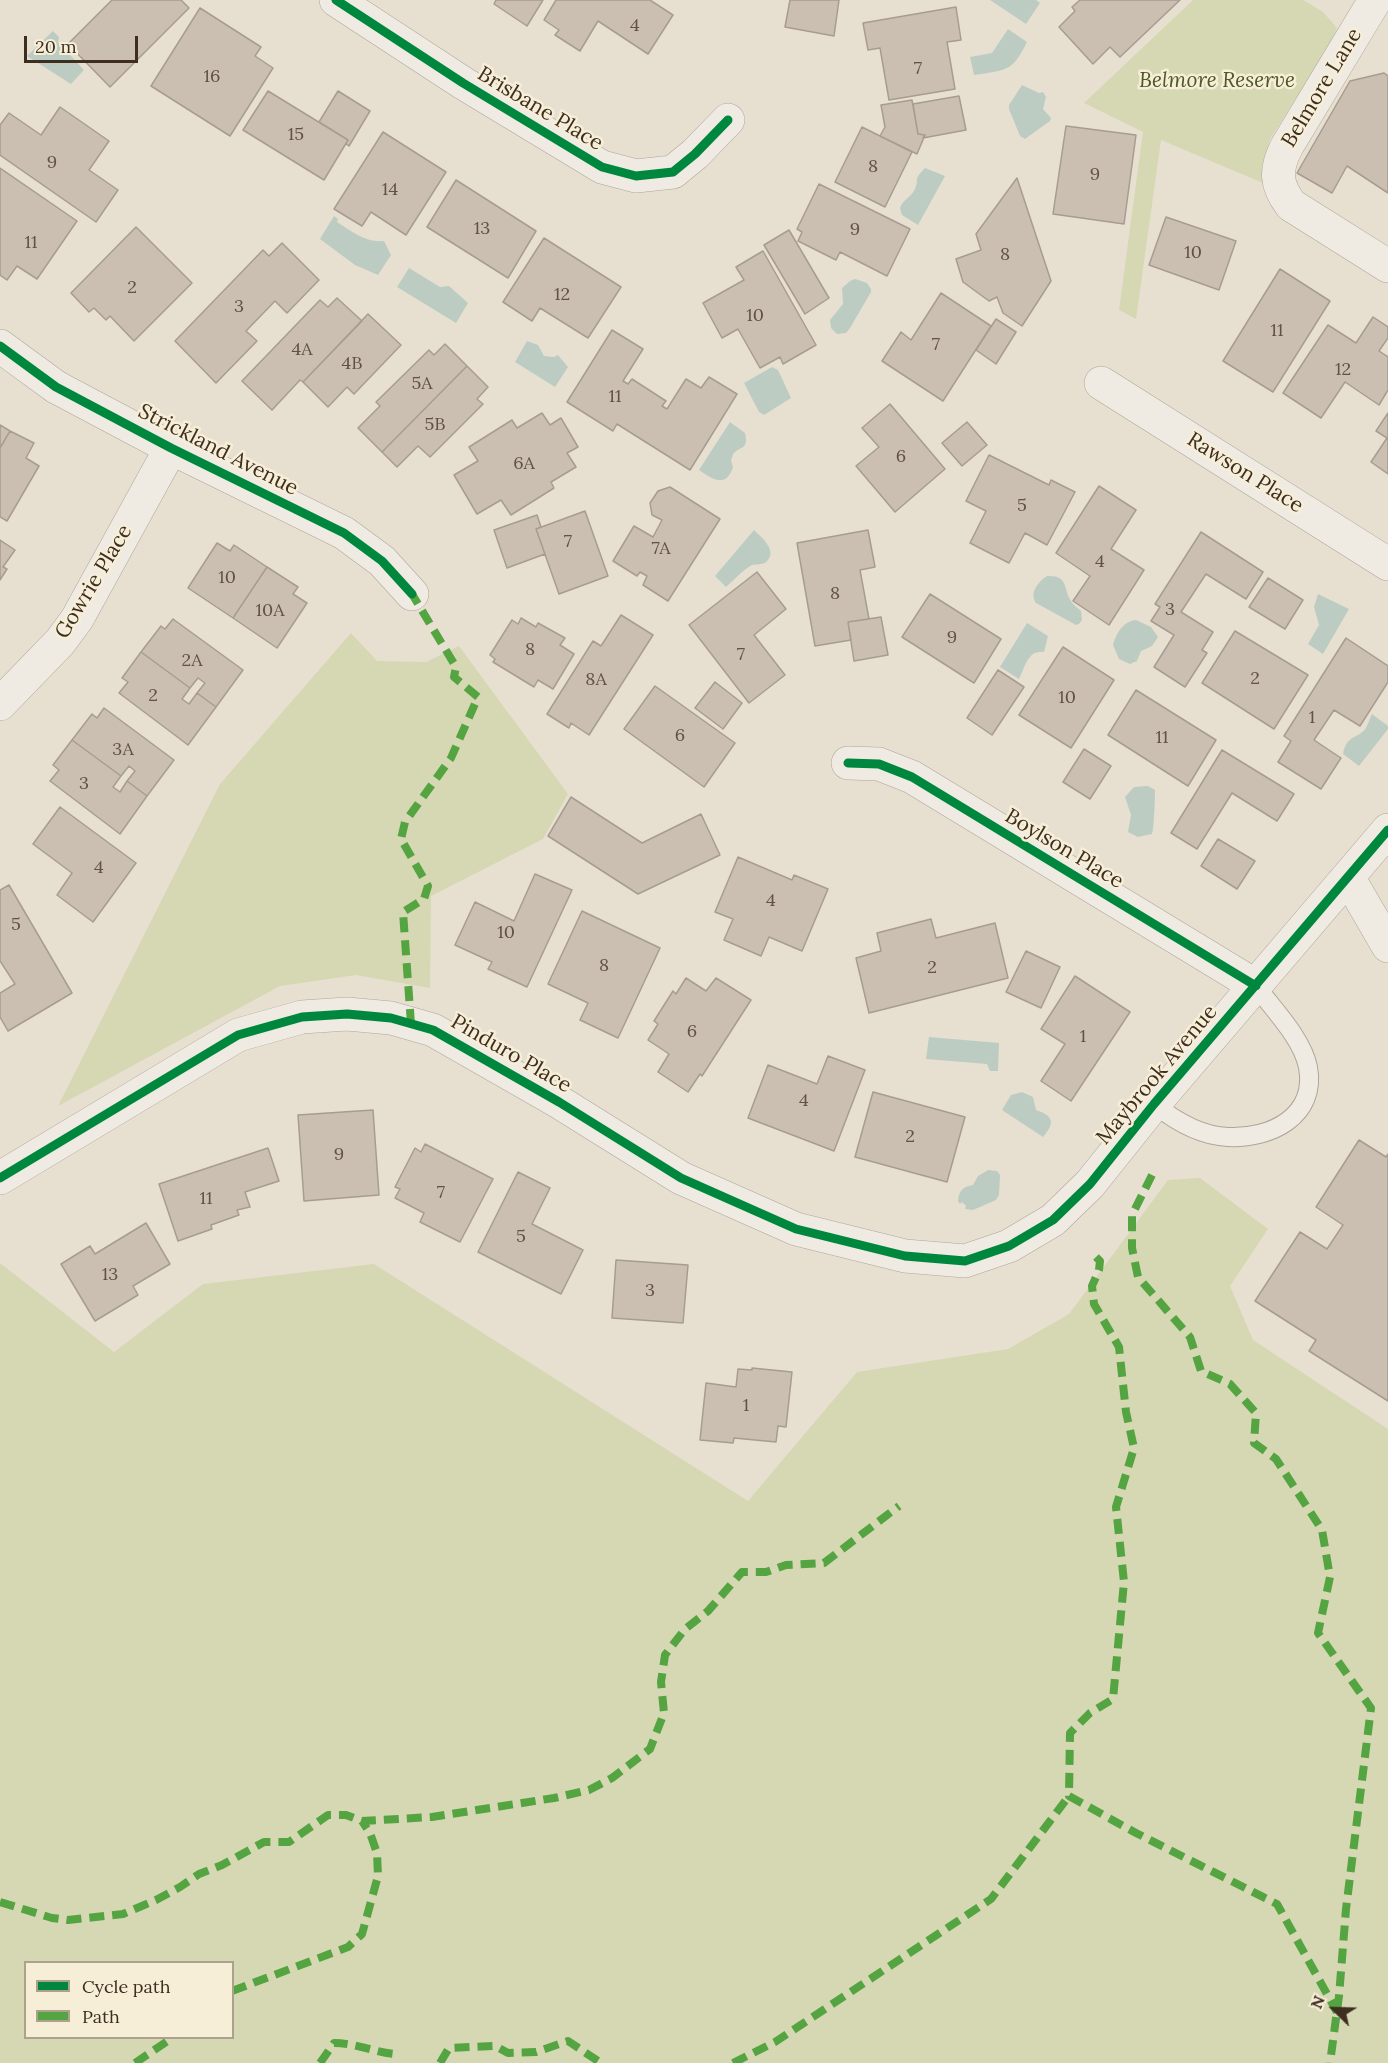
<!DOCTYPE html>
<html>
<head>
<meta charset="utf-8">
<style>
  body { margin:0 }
  #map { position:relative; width:1388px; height:2063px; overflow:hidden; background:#e7e0d1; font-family:Lora,serif }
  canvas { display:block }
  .legend { position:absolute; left:24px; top:1961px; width:210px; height:78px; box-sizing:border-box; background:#f7eed8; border:2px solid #ada18e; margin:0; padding:8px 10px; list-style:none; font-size:18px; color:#3d2e20 }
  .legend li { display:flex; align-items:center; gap:12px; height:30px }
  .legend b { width:30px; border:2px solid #ada18e }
  .north { position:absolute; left:1304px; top:1979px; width:60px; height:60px; -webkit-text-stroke:4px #f7eed8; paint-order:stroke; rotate:293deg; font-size:16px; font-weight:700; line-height:24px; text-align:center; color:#3d2e20 }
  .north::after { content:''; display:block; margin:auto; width:21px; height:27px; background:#3d2e20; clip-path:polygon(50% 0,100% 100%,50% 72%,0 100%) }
  .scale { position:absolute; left:24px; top:36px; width:114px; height:27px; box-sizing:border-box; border:3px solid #3d2e20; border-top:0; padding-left:8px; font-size:18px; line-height:21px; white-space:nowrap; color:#3d2e20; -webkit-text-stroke:4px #f7eed8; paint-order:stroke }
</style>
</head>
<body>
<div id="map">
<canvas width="1388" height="2063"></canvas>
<ul class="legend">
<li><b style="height:8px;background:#00873e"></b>Cycle path</li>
<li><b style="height:8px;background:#54a441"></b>Path</li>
</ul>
<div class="north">N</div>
<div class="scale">20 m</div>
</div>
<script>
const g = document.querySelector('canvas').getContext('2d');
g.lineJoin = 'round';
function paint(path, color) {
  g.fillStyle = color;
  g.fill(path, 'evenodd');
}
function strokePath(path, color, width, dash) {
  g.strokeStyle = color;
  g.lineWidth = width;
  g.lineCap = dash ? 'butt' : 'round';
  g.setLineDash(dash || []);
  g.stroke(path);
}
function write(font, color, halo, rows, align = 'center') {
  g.font = font + ' Lora,serif';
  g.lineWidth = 5;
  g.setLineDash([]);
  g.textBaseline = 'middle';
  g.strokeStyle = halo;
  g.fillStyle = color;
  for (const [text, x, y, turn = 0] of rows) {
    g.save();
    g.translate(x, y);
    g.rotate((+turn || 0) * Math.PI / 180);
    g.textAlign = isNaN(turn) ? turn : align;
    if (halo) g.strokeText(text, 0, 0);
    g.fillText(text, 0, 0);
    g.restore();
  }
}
paint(new Path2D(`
  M1193,0h110l20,12 14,16 -6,15 -61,96 -4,20 2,26 -107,-45 -25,179 -17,-9 24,-178 -59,-29z
  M351,633l26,28 49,1 33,-16 109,148 -25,45 -112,57 -1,92 -74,-13 -76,11 -222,120 162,-322z
  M1200,1178l68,51 -38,57 23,54 135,89v634h-1388v-800l114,89 89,-68 171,-20 374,237 109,-129 151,-23 61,-35 99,-134zM26,1962h206v76h-206z`), '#d6d7b3');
paint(new Path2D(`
  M990,0h46l4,3 -14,21z
  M1008,29l19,13c-15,31 -22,28 -53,33l-4,-18 22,-4z
  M53,31l6,6 -1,5 26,28 -13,14 -44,-28z
  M1022,85l17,8 4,-1 3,5 -3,12 8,9 -1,3 -25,18 -5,-3 -11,-27v-4z
  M925,168l20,8 -27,49 -16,-10 -2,-7c3,-9 11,-10 15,-19 5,-11 -3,-8 10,-21z
  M334,216l4,3 -1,3c14,9 29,21 47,19l7,14 -13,20 -23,-10 -35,-26z
  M409,268l31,19 9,-1 19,17 -12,20 -59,-36z
  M855,279l12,4 4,6v3l-21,36 -4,5 -9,1 -6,-6 -1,-8 13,-16 -1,-16 8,-7z
  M527,341l11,4 6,11 10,1 4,-2 10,12 -13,20 -40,-25z
  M772,367l6,3 13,28 -27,17 -5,-3 -15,-29z
  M730,422l15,11c4,17 -5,13 -12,21l-2,7 2,6c-7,22 -21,12 -34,3z
  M754,530c7,7 25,21 12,32 -4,3 -10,2 -14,3 -9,5 -18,15 -26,22l-11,-11z
  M1047,576c22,-1 16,13 24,25 2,4 7,7 10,10l1,9 -3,4 -3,1 -40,-22c-7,-10 2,-21 11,-27z
  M1318,594l31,15 -26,45 -15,-10 11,-19 -5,-18z
  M1136,620l15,7 7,10 -6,9 -11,5 -4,10 -7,3 -11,-5 -6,-14c3,-11 10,-24 23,-25z
  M1027,623l21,13 -4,16c-17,-2 -19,16 -25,27l-19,-12z
  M1372,714l16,12v3l-29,37 -16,-12c4,-20 15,-15 23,-26 2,-4 4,-10 6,-14z
  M1148,786l7,4c0,7 -1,39 -3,44l-14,3 -10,-5 3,-17 -6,-18 9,-10z
  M929,1037l70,6 -1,28h-8l-3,-7 -61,-5z
  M1022,1092l11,5 3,13c18,6 19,13 7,27l-41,-27 9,-15z
  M988,1170l9,1 3,4 -1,20 -3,5 -23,10 -8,-1 1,-3 -4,-4 -2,2 -2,-3c1,-11 5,-14 15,-16l5,-9z`), '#bcccc2');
const building = new Path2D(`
  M112,0h69l8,8 -79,79 -42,-43z
  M496,0h47l-16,26 -33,-22z
  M556,0h94l23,15 -25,39 -50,-33 -18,30 -25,-16 4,-5 -15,-10z
  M790,0h49l-5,36 -49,-9z
  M1080,0h100l-60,57 -10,-10 -17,17 -34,-37 16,-16 -3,-4z
  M956,7l5,33 -14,2 8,47 -66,11 -9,-52 -12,2 -5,-27z
  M200,8l61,39 -6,9 18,12 -43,68 -79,-50z
  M1384,73l4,3v117l-41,-27 -15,27 -35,-20 53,-92z
  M268,91l80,49 -24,40 -81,-50z
  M338,91l32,20 -21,35 -3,-2 2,-4 -29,-18z
  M959,96l7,34 -43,8 2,-3 -7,-1 -5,-30z
  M912,100l6,34 7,1 -8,19 -37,-18 5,-9 -4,-22z
  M60,107l49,34 -20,29 29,20 -22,32 -96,-67v-30l9,-12 32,22z
  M1066,126l70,9 -12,89 -71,-10z
  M862,127l50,25 -27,55 -50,-25z
  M383,132l63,40 -40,63 -35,-23 -9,14 -28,-17z
  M0,168l77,53 -40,58 -20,-13 -10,14 -7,-5z
  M1017,178l34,103 -29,45 -19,-13 -6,-16 -8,4 -26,-19 -7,-23 25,-9 -5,-16z
  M456,180l80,51 -28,47 -81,-51z
  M819,184l91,45 -23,47 -47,-24 -4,8 -38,-19 4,-9 -5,-3z
  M1166,217l70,24 -17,49 -70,-25z
  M136,227l56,56 -58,58 -24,-25 -4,4 -12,-12 -5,4 -18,-19z
  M789,230l40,68 -24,16 -41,-69z
  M544,238l77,49 -33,51 -48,-30 -8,13 -29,-19z
  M282,243l37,37 -32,33 -12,-12 -29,30 11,10 -41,42 -41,-42 88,-91 6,6z
  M763,251l53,94 -33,19 -3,-7 -20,11 -22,-39 -16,9 -19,-35 41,-23 -8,-13z
  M1280,269l50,32 -57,91 -50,-31z
  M941,293l50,33 -48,75 -61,-40 19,-29 10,8z
  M337,298l25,23 -59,61 -3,-2 -28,30 -30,-29 78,-81 8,7z
  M368,314l33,31 -47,49 -7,-7 -19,20 -25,-25z
  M1373,317l15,10v11l-9,13 9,6v33l-9,15 -34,-23 -24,36 -38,-25 45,-68 28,18z
  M996,319l20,13 -20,32 -20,-14z
  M612,330l31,19 -20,32 5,3 4,-5 34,22 -4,5 5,3 19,-30 15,9 8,-11 28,17 -47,76 -73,-46 -4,7 -46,-29z
  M445,344l22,22 -85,86 -24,-24 22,-22 -4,-4 53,-52 5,5z
  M467,366l21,21 -11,12 6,5 -53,53 -12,-11 -21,21 -15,-15z
  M890,404l55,65 -50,43 -39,-46 23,-19 -17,-19z
  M542,413l8,12 11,-7 17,29 -11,6 9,14 -25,15 3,6 -43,27 -10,-15 -24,14 -23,-39 24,-14 -9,-14 43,-27 5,8z
  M1388,413v61l-17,-12 16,-24 -11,-7z
  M967,422l20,23 -25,21 -20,-23z
  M0,425l10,6 -10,17z
  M10,431l24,12 -8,15 13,8 -32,55 -7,-4v-69z
  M989,455l60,30 2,-5 24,12 -28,53 -22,-12 -16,30 -39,-20 16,-32 -20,-10z
  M1099,486l37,24 -25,39 33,21 -35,55 -36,-24 17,-25 -34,-23z
  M670,487l50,32 -52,82 -25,-16 4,-9 -7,-4 -3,4 -24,-15 21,-35 19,11 9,-17 -10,-5 -2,-12 8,-12z
  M585,511l23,65 -49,18 -23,-65z
  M537,515l4,12 -5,2 9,25 -38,14 -13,-38z
  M868,530l7,37 -15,3 9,49 -21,3 3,18 -36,6 -18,-103z
  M1201,532l62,40 -17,27 -40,-25 -25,38 32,20 -11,18 5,3 -22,34 -31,-20 20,-32 -23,-14 9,-14 -5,-3z
  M0,540l15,10 -12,17 4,2 -7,11z
  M217,543l13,8 4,-6 33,22 -34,51 -45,-30z
  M267,567l31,20 -5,7 14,9 -30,45 -44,-30z
  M757,572l29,37 -32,26 31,40 -36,28 -60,-78z
  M1268,578l35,22 -18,29 -36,-22z
  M930,594l71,45 -27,44 -72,-46z
  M621,615l32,20 -64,100 -18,-12 -2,5 -22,-14 46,-73 8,5z
  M881,617l7,38 -34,6 -6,-39z
  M521,618l15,9 2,-4 27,15 -5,7 14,9 -21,35 -15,-9 -4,7 -41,-25 2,-3 -5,-4 22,-35 6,4z
  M173,619l70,51 -27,37 -19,-14 8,-10 -7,-5 -8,10 -49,-36 20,-26 4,3z
  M1235,631l73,44 -34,54 -72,-46z
  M1346,638l42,28v16l-28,44 -26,-16 -20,30 27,18 -20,31 -43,-27 13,-21 -7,-5z
  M1063,647l51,33 -43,68 -52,-33z
  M141,652l49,36 -8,11 7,5 8,-11 19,14 -28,38 -69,-52 9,-11 -6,-4z
  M998,670l26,17 -32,48 -25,-17z
  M715,682l27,21 -19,26 -28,-21z
  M655,686l80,57 -31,44 -80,-58z
  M1136,690l80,50 -28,46 -80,-51z
  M104,708l70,52 -27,36 -20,-15 8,-10 -6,-5 -8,10 -49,-36 20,-26 5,4z
  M72,740l49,36 -8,11 7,5 7,-11 20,15 -27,38 -70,-53 9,-11 -6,-5z
  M1084,749l27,17 -21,33 -27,-17z
  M1222,750l72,44 -17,27 -45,-28 -35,56 -26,-16z
  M571,797l71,46 59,-29 19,41 -82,39 -90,-58z
  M60,807l76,56 -43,59 -36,-27 15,-22 -39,-29z
  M1218,839l37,22 -18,28 -36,-23z
  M738,857l54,23 2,-5 34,14 -26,62 -33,-14 -8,19 -37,-16 9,-21 -18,-7z
  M535,874l37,16 -45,97 -39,-18 4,-7 -37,-17 20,-43 39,19z
  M9,885l63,108 -64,38 -8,-14v-24l15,-9 -15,-23v-71z
  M582,911l78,37 -42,90 -38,-18 8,-17 -40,-19z
  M931,919l5,19 59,-15 13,55 -139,35 -13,-55 25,-7 -4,-18z
  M1026,951l34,16 -19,41 -35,-16z
  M1075,976l55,36 -59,89 -30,-20 24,-37 -24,-15z
  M686,978l20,13 10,-13 35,22 -49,76 -2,-2 -12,18 -30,-20 11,-18 -21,-14 10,-16 -4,-3 19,-30 3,3z
  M828,1056l37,14 -31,81 -86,-33 20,-53 49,19z
  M873,1092l92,25 -18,65 -92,-25z
  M373,1110l6,85 -75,6 -6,-86z
  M1359,1140l27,17 2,-3v247l-79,-50 7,-11 -61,-39 45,-69 27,17 16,-24 -27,-18z
  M425,1144l68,35 -33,63 -40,-20 4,-9 -29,-15 5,-9 -5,-2 20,-39 6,4z
  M268,1148l11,33 -34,11 5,15 -13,3 2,5 -28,10 1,4 -34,12 -19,-57z
  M518,1172l32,16 -18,36 51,26 -22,44 -83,-42z
  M146,1223l24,41 -37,22 5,9 -43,26 -34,-57 29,-18 5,8z
  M616,1260l72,5 -5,58 -71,-5z
  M752,1368l40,4 -6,55 -8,-1 -2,16 -42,-4 -1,5 -33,-3 6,-57 30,4 2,-18 14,1z`);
paint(building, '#cbbfb2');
strokePath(building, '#a89c90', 1.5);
const lane = new Path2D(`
  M1154,1104c20,16 47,32 74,33 43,2 89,-21 80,-70 -6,-29 -35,-58 -52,-81`);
const street = new Path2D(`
  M336,0l127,83 139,84 34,9 37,-4 22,-18 33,-34
  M1375,0l-88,146c-12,23 -12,38 4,59l97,61
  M0,346l56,41 115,61 173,85 38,28 30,33
  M1101,383l287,181
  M0,704l60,-62 17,-23 94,-171
  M848,763l31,1 33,13 344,209
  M1348,877l40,69
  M0,1178l238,-143 64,-18 45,-3 44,4 42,12 126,72 122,76 115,51 109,27 60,5 44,-15 44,-26 37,-36 64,-80 234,-274`);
strokePath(lane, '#ada599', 20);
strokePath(street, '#ada599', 34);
strokePath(lane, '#efebe3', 18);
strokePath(street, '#efebe3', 33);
strokePath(new Path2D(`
  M411,1024l-8,-112 21,-13 4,-13 -27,-47 4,-17 46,-64 27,-61 -24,-20 2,-10 -44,-73
  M1152,1175l-20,40v33l6,29 52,60 11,34 29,13 26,29 -2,30 22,16 46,71 8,47 -12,56 53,75 -25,201 -7,87 -9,67
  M1096,1257l4,4 -1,9 -7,16 2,18 25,43 7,65 8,36 -18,59 8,75 -11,117 -23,14 -20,20 -1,63 67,37 141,71 60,108
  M0,1902l52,16 16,2 55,-6 33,-14 24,-13 19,-13 23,-9 42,-23h25l39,-27h18l16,6 70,-4 122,-19 35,-8 23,-12 38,-29 14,-36 -3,-31 4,-27 20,-26 23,-18 34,-39h24l20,-7 38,-2 75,-57
  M232,1991l116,-44 14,-13 16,-58 -1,-23 -7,-20 -8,-12
  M135,2063l37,-25
  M320,2063l14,-20c21,0 40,9 61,11
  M440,2063l9,-15 46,-2 13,7 28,-1 32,-11 33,22
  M733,2063l42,-21 216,-143 78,-103`), '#54a441', 8, [15, 8]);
strokePath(new Path2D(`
  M336,0l127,83 139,84 34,9 37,-4 22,-18 33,-34
  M0,346l56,41 115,61 173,85 38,28 30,33
  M848,763l31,1 33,13 344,209
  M0,1178l238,-143 64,-18 45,-3 44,4 42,12 126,72 122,76 115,51 109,27 60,5 44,-15 44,-26 37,-36 64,-80 234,-274`), '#00873e', 9);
write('18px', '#605244', null, [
  ["4",635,26],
  ["7",918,69],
  ["16",212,77],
  ["15",296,135],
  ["9",52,163],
  ["8",873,167],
  ["9",1095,175],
  ["14",390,190],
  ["13",482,229],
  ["9",855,230],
  ["11",31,243],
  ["10",1193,253],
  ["8",1005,255],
  ["2",132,288],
  ["12",562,295],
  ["3",239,307],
  ["10",755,316],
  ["11",1277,331],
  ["7",936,345],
  ["4A",302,350],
  ["4B",352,364],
  ["12",1343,370],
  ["5A",422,384],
  ["11",615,397],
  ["5B",435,425],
  ["6",901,457],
  ["6A",524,464],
  ["5",1022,506],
  ["7",568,542],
  ["7A",661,549],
  ["4",1100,562],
  ["10",227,578],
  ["8",835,594],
  ["3",1170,610],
  ["10A",270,611],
  ["9",952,638],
  ["8",530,650],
  ["7",741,655],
  ["2A",192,661],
  ["2",1255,679],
  ["8A",596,680],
  ["2",153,696],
  ["10",1067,698],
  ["1",1312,718],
  ["6",680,736],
  ["11",1162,738],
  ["3A",123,750],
  ["3",84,784],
  ["4",99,868],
  ["4",771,901],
  ["5",16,925],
  ["10",506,933],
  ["8",604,966],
  ["2",932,968],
  ["6",692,1032],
  ["1",1083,1037],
  ["4",804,1101],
  ["2",910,1137],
  ["9",339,1155],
  ["7",441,1193],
  ["11",206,1199],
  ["5",521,1237],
  ["13",110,1275],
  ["3",650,1291],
  ["1",746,1406]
]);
write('italic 21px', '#4d5a26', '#f7eed8', [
  ["Belmore Reserve",1217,81]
]);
write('21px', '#3d2e20', '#f7eed8', [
  ["Belmore Lane",1322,88,-59],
  ["Brisbane Place",540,109,31],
  ["Strickland Avenue",218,450,27],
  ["Rawson Place",1245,473,32],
  ["Gowrie Place",94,582,-59],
  ["Boylson Place",1064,849,31],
  ["Pinduro Place",511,1054,30],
  ["Maybrook Avenue",1157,1075,-50]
]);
</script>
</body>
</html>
